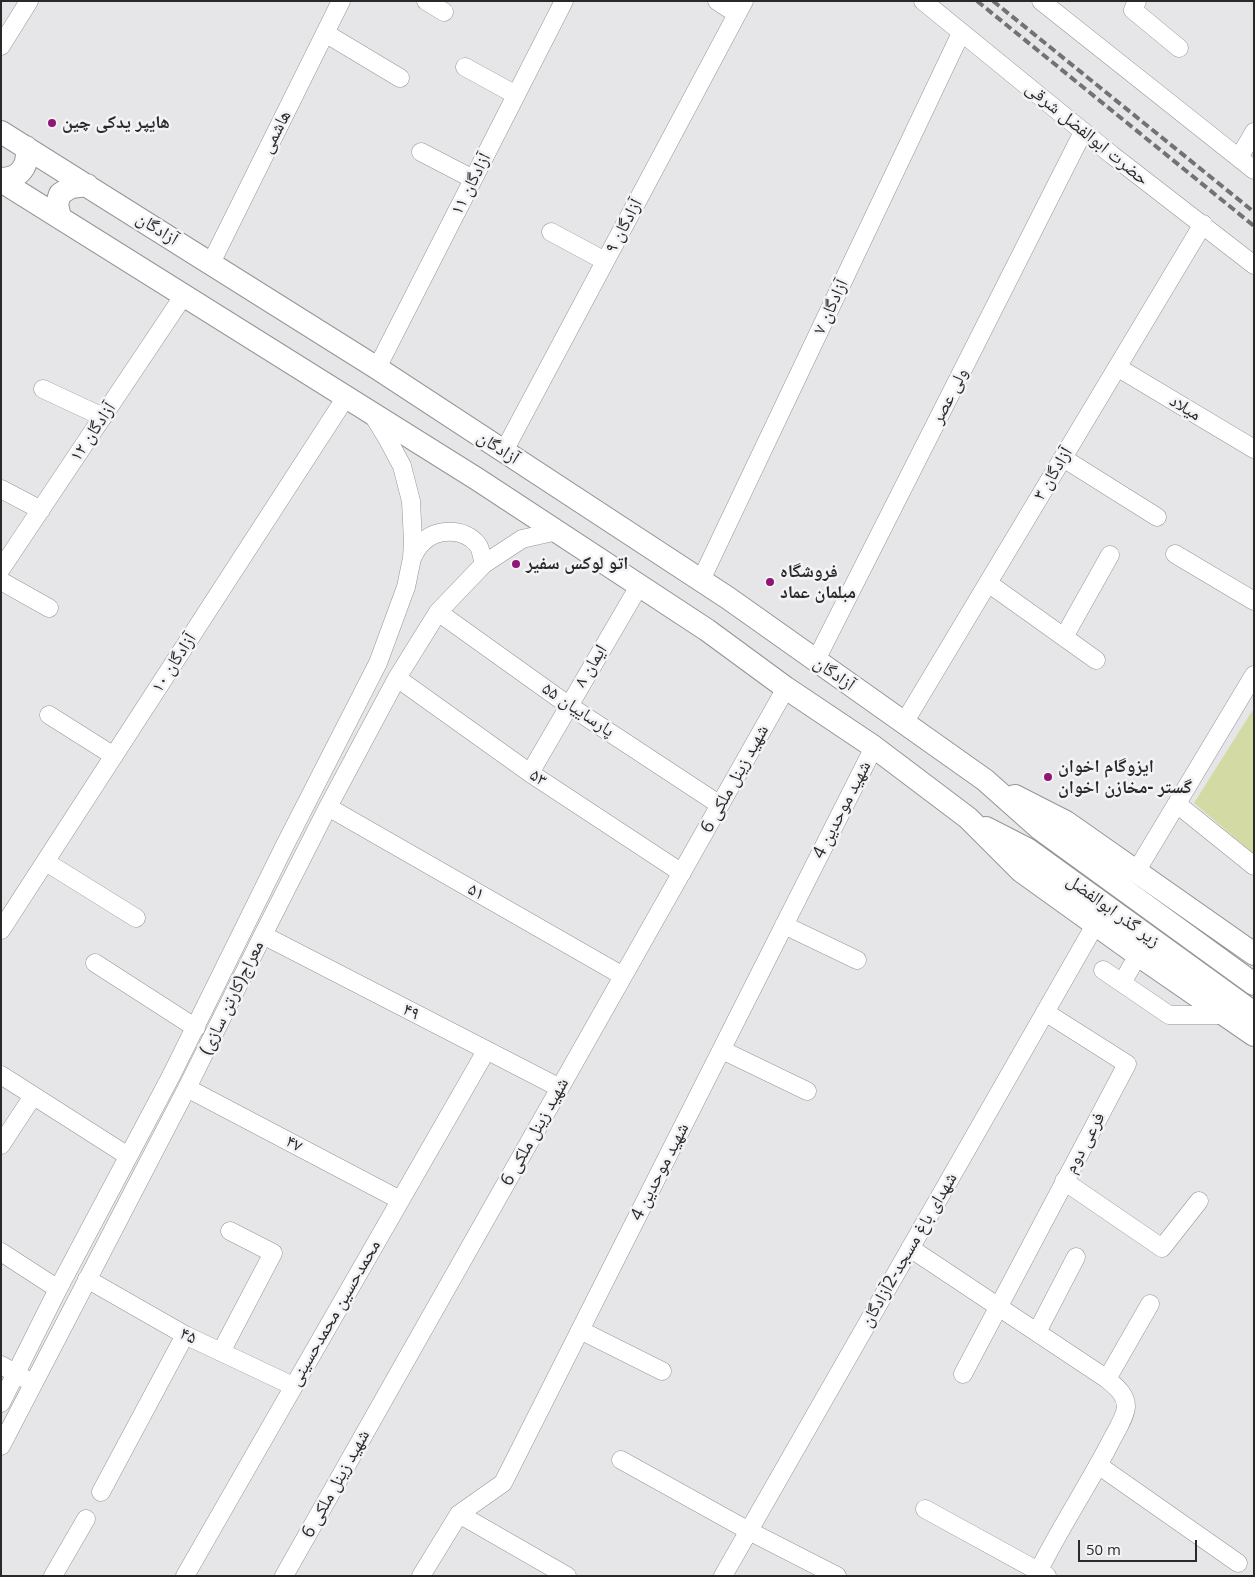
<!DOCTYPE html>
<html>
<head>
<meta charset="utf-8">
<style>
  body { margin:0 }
  #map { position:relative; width:1255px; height:1577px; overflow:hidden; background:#e6e6e8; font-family:"Open Sans",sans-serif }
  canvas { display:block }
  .frame { position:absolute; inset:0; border:2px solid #29292a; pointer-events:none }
  .scale { position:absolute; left:1078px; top:1540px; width:119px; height:22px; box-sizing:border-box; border:2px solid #29292a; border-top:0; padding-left:6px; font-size:15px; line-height:18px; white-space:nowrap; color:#29292a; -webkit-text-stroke:4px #f3f3f5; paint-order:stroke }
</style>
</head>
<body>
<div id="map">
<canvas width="1255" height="1577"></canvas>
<div class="frame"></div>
<div class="scale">50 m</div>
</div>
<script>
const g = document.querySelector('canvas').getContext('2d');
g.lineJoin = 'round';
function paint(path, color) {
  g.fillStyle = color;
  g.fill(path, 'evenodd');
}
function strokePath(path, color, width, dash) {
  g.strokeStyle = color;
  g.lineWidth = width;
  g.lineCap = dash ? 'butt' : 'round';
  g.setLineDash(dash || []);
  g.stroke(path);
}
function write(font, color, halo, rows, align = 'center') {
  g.font = font + ' "Open Sans","Noto Naskh Arabic",sans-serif';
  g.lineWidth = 5;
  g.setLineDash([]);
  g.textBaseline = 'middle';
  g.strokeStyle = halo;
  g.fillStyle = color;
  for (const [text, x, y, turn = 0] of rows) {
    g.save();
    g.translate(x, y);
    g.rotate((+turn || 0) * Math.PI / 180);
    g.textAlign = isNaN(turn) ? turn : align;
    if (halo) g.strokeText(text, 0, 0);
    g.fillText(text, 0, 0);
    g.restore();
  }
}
paint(new Path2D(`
  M1254,708v146l-60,-51z`), '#d4daa3');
const minor = new Path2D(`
  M426,1l18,11
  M717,1l20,13
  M923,1l189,154 142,110
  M1041,1l213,169
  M1137,1l-4,9 46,38
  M325,33l75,45
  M1,46l28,-45
  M465,67l51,28
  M421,152l52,27
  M1239,158l15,-26
  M551,232l54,29
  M211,263l130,-262
  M1117,367l137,82
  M377,368l187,-367
  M43,389l60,28
  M504,451l240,-450
  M1063,458l94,59
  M1,489l40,21
  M1175,554l79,47
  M412,558c3,-5 5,-10 9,-14 14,-16 43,-17 57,1 3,4 4,13 6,19
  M1,569l183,-274
  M701,580l260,-547
  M1,581l48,27
  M988,583l108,77
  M438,612l130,93 152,100
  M1064,637l46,-82
  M816,660l267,-528
  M397,678l133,95 152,100
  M49,715l65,41
  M904,723l299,-499
  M530,773l109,-187
  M1177,804l77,62
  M328,807l295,169
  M46,862l90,56
  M1137,870l117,-195
  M784,925l73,35
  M1,930l345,-533
  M263,935l297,153
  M95,963l101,65
  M1103,970l66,45h56
  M1122,983l16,-28
  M722,1050l85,41
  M1,1075l127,81
  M187,1088l213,112
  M1,1145l32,-49
  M1064,1181l98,67 37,-47
  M910,1248l197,131c9,8 19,15 19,28 -1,12 -12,27 -17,38 -23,44 -51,86 -73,131
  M1,1252l57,37
  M87,1279l98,56 108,51
  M580,1330l82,41
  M1037,1332l39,-75
  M221,1352l52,-99 -43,-22
  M1,1365l26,15
  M963,1374l164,-310 -82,-52
  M1107,1379l43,-75
  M1,1403l57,-114 113,-213 114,-231 93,-182 28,-76 6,-29 1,-16 -2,-41 -9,-35 -15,-28 -14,-23
  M1,1446l186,-358 76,-153 65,-128 69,-129 41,-66 46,-48 38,-25 35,-8
  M621,1460l128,71 88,45
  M1098,1465l140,98
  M101,1492l84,-157
  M925,1509l122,67
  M459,1514l108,62
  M53,1576l33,-57
  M185,1576l301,-525
  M284,1576l502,-888
  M421,1576l38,-62 44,-31 371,-736
  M723,1576l372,-651`);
const major = new Path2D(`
  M1,132l376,236 351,230 257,182 54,48 215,156
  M1,179c19,0 29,-14 25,-32
  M1,181l476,298 230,151 79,58 88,59 94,71 53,53 117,84 116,80
  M60,218l-3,-14 3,-10 11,-7 16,-2
  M1015,796l51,26 188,132
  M986,828l41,21 227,164`);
strokePath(minor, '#959597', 19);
strokePath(major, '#959597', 24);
strokePath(minor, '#fff', 18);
strokePath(major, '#fff', 22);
strokePath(new Path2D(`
  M977,1l277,225
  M993,1l261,211`), '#727274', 4, [8, 4]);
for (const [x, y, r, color] of [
  [52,123,5,"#911572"],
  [516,564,5,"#911572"],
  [770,582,5,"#911572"],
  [1048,777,5,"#911572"]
]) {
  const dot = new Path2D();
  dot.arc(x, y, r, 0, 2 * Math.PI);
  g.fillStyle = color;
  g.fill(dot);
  strokePath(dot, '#f3f3f5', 2);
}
write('bold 18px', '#29292a', '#f3f3f5', [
  ["هایپر یدکی چین",62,123],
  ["اتو لوکس سفیر",526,564],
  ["فروشگاه",780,572],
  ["مبلمان عماد",780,593],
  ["ایزوگام اخوان",1058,767],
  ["گستر -مخازن اخوان",1058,788]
], 'left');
write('18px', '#29292a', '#f3f3f5', [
  ["هاشمی",276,132,-63],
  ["حضرت ابوالفضل شرقی",1087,134,39],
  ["۱۱ آزادگان",471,184,-63],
  ["۹ آزادگان",624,226,-62],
  ["آزادگان",157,229,32],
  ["۷ آزادگان",831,307,-65],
  ["ولی عصر",950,396,-63],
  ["میلاد",1185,408,31],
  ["۱۲ آزادگان",93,432,-56],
  ["آزادگان",498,448,33],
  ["۳ آزادگان",1053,474,-59],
  ["۱۰ آزادگان",174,663,-57],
  ["۸ ایمان",591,666,-59],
  ["آزادگان",834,674,35],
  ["پارساییان ۵۵",578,710,34],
  ["۵۳",538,778,34],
  ["6 شهید زینل ملکی",735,779,-61],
  ["4 شهید موحدین",842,810,-63],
  ["۵۱",476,892,30],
  ["زیر گذر ابوالفضل",1113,911,36],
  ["معراج(کارتن سازی)",232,998,-64],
  ["۴۹",411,1012,27],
  ["6 شهید زینل ملکی",535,1132,-61],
  ["فرعی دوم",1085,1143,-62],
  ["۴۷",294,1144,28],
  ["4 شهید موحدین",660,1172,-63],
  ["شهدای‌ باغ مسجد-2آزادگان",909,1250,-60],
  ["محمدحسین محمدحسینی",335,1313,-60],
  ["۴۵",188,1336,27],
  ["6 شهید زینل ملکی",336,1484,-61]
]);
</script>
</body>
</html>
